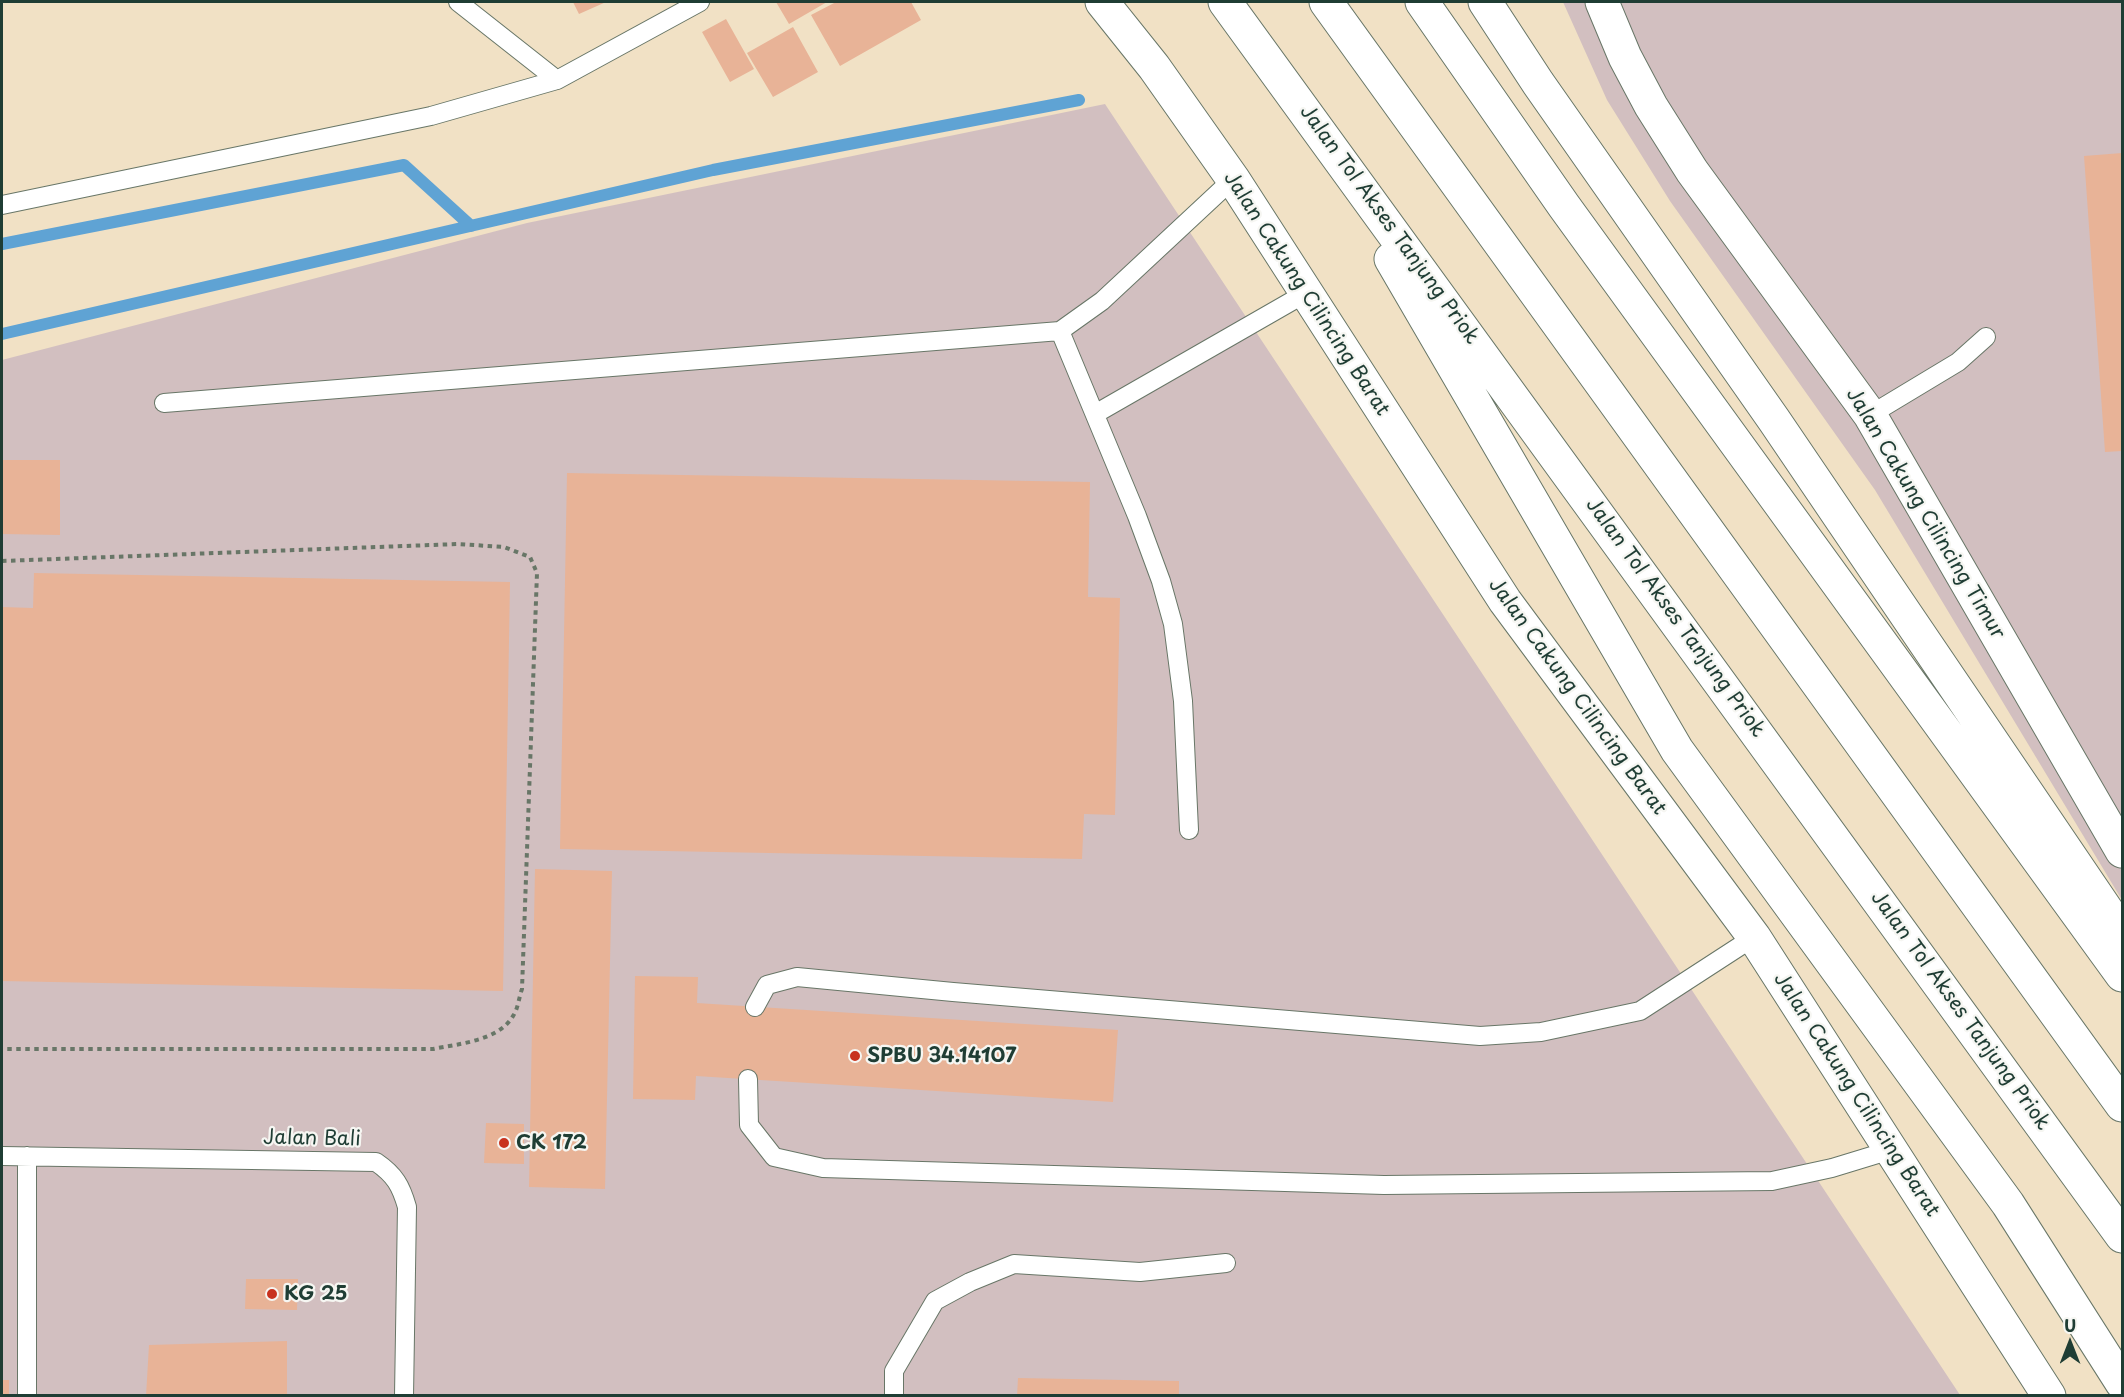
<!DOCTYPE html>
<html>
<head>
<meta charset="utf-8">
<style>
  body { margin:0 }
  #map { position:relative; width:2124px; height:1397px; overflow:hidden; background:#f1e1c5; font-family:"Playpen Sans",sans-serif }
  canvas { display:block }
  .frame { position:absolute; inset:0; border:3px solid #1f3d34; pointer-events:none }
  .north { position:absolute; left:2040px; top:1313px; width:60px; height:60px; -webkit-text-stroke:4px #f6f6f2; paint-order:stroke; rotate:0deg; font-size:16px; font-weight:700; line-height:24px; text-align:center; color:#1f3d34 }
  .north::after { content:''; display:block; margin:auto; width:21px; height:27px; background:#1f3d34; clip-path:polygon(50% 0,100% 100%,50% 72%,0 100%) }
</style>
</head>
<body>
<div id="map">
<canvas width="2124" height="1397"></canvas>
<div class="frame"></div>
<div class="north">U</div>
</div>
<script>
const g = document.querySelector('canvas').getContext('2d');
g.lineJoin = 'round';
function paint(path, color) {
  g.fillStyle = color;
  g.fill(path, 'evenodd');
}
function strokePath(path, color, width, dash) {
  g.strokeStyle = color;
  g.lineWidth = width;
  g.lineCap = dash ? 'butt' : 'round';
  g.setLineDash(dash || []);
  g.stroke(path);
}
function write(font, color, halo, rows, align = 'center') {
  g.font = font + ' "Playpen Sans",sans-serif';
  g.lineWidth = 4.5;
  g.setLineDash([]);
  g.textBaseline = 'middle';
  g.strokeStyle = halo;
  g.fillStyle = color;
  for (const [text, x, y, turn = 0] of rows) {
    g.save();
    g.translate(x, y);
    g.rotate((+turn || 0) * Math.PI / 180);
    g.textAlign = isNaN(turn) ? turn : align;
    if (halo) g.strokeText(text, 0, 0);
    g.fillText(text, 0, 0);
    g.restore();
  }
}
paint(new Path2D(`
  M1563,2h559v898l-247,-410 -205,-289 -63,-101z
  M1105,104l855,1291 -1958,1v-1036l525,-137z`), '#d2bfc0');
strokePath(new Path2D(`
  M2,244l402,-79 67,61
  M2,334l711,-164 366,-70`), '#5fa3d4', 12);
paint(new Path2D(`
  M573,2h33l-27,12z
  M776,2h51l-38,22z
  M836,2h75l10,18 -81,46 -29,-51z
  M726,19l28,50 -24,13 -28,-50z
  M793,27l25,45 -45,25 -26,-44z
  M2122,153v298l-17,1 -21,-296z
  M2,460h58v75l-58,-1z
  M567,473l523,9 -2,115 32,1 -5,217 -31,-1 -2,45 -522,-10z
  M34,573l476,9 -7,409 -501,-10v-374l31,1z
  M535,869l77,2 -7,318 -76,-2z
  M635,976l63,1 -1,26 421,27 -5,72 -417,-26 -1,24 -62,-1z
  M486,1123l38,1v40l-40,-1z
  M246,1279h52l-1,31 -52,-1z
  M287,1341v55h-141l3,-51z
  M1018,1378l161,3v15h-162z
  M2,1380h7v16h-7z`), '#e8b397');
const service = new Path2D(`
  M458,2l99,78 143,-78
  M2,205l429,-89 126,-36
  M1060,331l77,185 24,65 12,43 10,77 6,129
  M164,403l896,-72 42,-30 131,-122
  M1095,414l211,-121
  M1870,415l88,-53 28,-25
  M755,1007l12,-22 30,-8 156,15 527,44 61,-4 99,-21 114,-74
  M748,1079l1,46 25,32 49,11 561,17 388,-4 60,-13 59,-18
  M2,1156l374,6c19,13 25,24 31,45l-3,189
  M27,1396v-240
  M894,1396v-25l41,-70 35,-19 44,-18 126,8 86,-9`);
const trunk = new Path2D(`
  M1102,2l52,65 79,112 272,422 249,336 295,459
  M1602,2l23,55 26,49 41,65 178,244 252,436`);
const motorway = new Path2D(`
  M1225,2l897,1234
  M1326,2l796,1103
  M1422,2l142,204 558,769
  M1485,2l53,81 236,337 348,513
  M1391,259l286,491 331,454 114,179`);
strokePath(service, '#687667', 20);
strokePath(trunk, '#687667', 35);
strokePath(motorway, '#687667', 35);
strokePath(new Path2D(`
  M2,561l456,-17 46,3 26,10 7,16 -15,416c-3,8 -4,20 -9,27 -14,25 -56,28 -80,33h-431`), '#687667', 4, [4.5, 4.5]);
strokePath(service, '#fff', 18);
strokePath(trunk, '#fff', 33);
strokePath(motorway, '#fff', 33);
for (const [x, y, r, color] of [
  [855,1056,6,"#c8321e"],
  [504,1143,6,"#c8321e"],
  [272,1294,6,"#c8321e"]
]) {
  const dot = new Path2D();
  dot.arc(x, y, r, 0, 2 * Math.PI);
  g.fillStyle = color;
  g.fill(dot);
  strokePath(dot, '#f6f6f2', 2);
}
write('20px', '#1f3d34', '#f6f6f2', [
  ["Jalan Tol Akses Tanjung Priok",1389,225,54],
  ["Jalan Cakung Cilincing Barat",1306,294,57],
  ["Jalan Cakung Cilincing Timur",1925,514,59],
  ["Jalan Tol Akses Tanjung Priok",1675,618,54],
  ["Jalan Cakung Cilincing Barat",1577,697,54],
  ["Jalan Tol Akses Tanjung Priok",1960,1011,54],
  ["Jalan Cakung Cilincing Barat",1856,1095,57],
  ["Jalan Bali",312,1139,1]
]);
write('bold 20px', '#1f3d34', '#f6f6f2', [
  ["SPBU 34.14107",867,1056],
  ["CK 172",516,1143],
  ["KG 25",284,1294]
], 'left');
</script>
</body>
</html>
